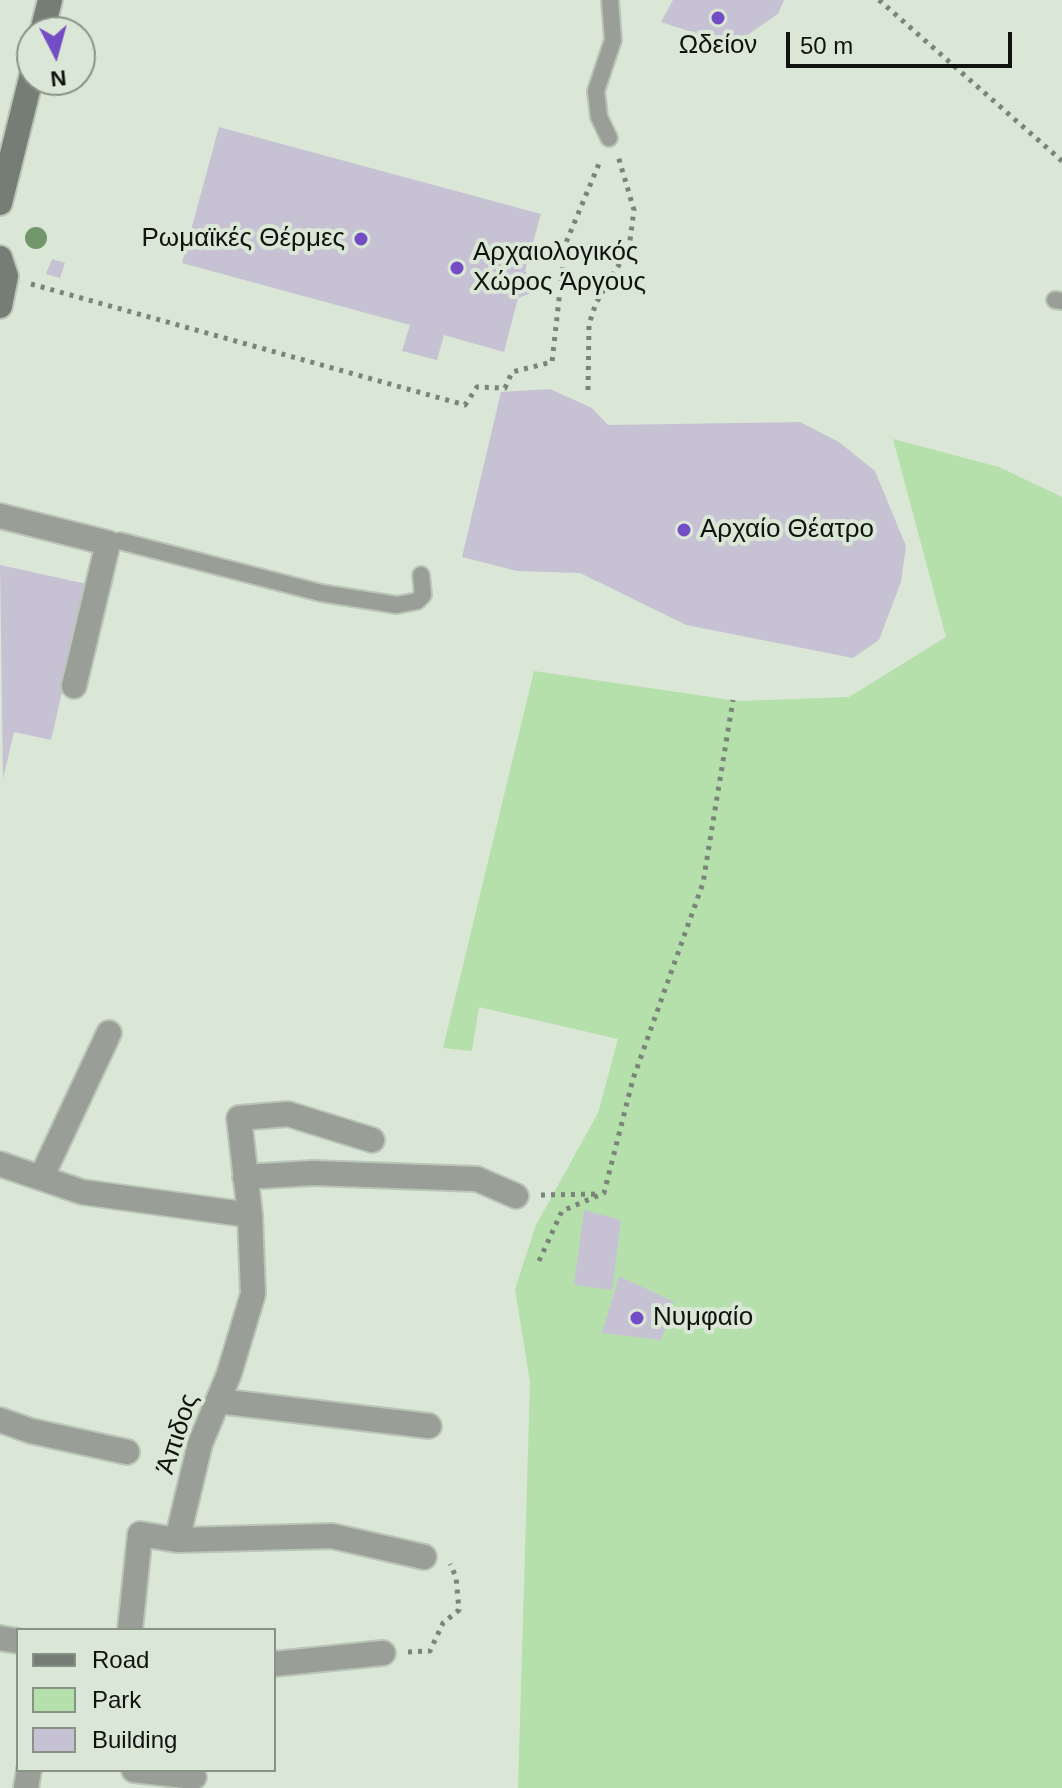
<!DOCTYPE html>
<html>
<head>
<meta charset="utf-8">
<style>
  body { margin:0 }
  #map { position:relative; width:1062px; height:1788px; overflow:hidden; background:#dae7d7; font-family:Arial,sans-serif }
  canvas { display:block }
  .legend { position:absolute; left:16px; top:1628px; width:260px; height:144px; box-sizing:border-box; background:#dae7d7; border:2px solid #899287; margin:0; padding:10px 14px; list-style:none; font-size:24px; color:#0f130e }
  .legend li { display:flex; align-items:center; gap:16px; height:40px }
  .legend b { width:40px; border:2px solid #899287 }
  .north { position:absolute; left:16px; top:16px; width:80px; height:80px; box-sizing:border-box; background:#dae7d7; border:2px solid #899287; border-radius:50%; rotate:174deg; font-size:22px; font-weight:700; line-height:32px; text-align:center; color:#0f130e }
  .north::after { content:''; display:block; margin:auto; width:28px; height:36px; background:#744cc5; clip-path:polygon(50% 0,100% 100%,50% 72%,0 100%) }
  .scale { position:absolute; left:786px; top:32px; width:226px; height:36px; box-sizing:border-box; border:4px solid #0f130e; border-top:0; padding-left:10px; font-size:24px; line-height:28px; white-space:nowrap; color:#0f130e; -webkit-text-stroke:6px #dae7d7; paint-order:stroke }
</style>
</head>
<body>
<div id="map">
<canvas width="1062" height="1788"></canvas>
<ul class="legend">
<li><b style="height:10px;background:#757d74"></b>Road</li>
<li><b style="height:22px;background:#b5e0ab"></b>Park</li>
<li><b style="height:22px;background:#c6c2d4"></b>Building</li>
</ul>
<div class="north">N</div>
<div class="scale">50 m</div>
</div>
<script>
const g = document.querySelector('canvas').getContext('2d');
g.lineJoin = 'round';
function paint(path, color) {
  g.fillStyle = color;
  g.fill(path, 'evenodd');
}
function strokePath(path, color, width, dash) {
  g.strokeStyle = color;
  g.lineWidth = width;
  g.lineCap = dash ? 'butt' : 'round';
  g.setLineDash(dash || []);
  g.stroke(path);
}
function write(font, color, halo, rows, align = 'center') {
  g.font = font + ' Arial,sans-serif';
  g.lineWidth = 8;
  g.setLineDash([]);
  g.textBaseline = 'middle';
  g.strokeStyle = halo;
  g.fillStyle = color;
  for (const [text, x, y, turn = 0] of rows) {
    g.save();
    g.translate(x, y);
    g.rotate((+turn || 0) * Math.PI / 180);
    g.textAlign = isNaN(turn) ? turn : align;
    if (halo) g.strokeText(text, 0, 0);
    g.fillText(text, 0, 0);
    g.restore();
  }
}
paint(new Path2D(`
  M893,439l106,28 63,30v1291h-544l12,-406 -15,-93 21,-64 62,-112 20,-74 -139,-32 -7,44 -29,-3 91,-377 204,30 111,-4 97,-60z`), '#b5e0ab');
paint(new Path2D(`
  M673,0h111l-6,14 -32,22 -30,4 -55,-18z
  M219,127l322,87 -16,57 11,13 -2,8 -16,6 -14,54 -60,-17 -7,25 -35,-9 8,-26 -228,-62z
  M52,259l13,4 -5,15 -14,-4z
  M550,389l42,19 16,17 192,-3 39,20 36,29 31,75 -5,36 -22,58 -26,18 -167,-33 -106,-52 -63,-2 -55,-14 39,-165z
  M0,565l87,19 -36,156 -37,-8 -11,47z
  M584,1210l37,10 -9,70 -38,-5z
  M619,1276l55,26 -13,38 -59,-7z`), '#c6c2d4');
const lane = new Path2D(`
  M609,138l-10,-21 -3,-26 17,-51 -3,-40
  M1055,300l7,1
  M108,543l12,-2 201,52 76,12 20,-4 6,-6 -2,-20`);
const street = new Path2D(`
  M0,516l108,27 -34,143
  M0,1164l82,28 168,23
  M245,1177l68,-4 164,6 39,17
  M41,1178l68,-145
  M218,1401l211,25
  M0,1420l31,11 96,21
  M177,1540l155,-4 92,21
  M130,1630l10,-96 37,6 23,-96 29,-70 24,-80 -3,-79 -11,-97 49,-4 84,26
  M0,1638l18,3
  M274,1664l109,-11
  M134,1770l60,7
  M26,1788l3,-18`);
const secondary = new Path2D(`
  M42,32l8,-32
  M0,203l32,-129
  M0,258l6,18 -6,30`);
strokePath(lane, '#bac5b7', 20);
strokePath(street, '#bac5b7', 28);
strokePath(secondary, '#bac5b7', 28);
strokePath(new Path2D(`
  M879,0l183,161
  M31,284l434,121 12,-18 28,1 7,-16 40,-10 13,-117 36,-86
  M588,390l1,-66 7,-21 33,-55 5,-38 -16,-54
  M541,1195l58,-1
  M539,1261l23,-50 42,-18 29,-114 70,-196 30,-183
  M408,1652l22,-1 13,-28 16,-13 -3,-33 -6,-13`), '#7b8479', 5, [4, 6]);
strokePath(lane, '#999e97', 16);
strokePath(street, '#999e97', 24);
strokePath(secondary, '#757d74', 24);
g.fillStyle = '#74966c';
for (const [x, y] of [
  [36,238]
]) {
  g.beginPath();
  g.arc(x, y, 11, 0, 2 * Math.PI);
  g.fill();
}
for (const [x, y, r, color] of [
  [718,18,8,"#744cc5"],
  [361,239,8,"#744cc5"],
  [457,268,8,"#744cc5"],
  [684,530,8,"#744cc5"],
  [637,1318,8,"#744cc5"]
]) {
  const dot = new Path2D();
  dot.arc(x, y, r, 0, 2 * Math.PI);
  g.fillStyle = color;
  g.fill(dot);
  strokePath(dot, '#dae7d7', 3);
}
write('26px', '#0f130e', '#dae7d7', [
  ["Ωδείον",718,46,"center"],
  ["Ρωμαϊκές Θέρμες",345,239,"right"],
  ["Αρχαιολογικός",473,253],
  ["Χώρος Άργους",473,283],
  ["Αρχαίο Θέατρο",700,530],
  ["Νυμφαίο",653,1318]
], 'left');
write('26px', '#0f130e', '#dae7d7', [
  ["Άπιδος",178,1434,-72]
]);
</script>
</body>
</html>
